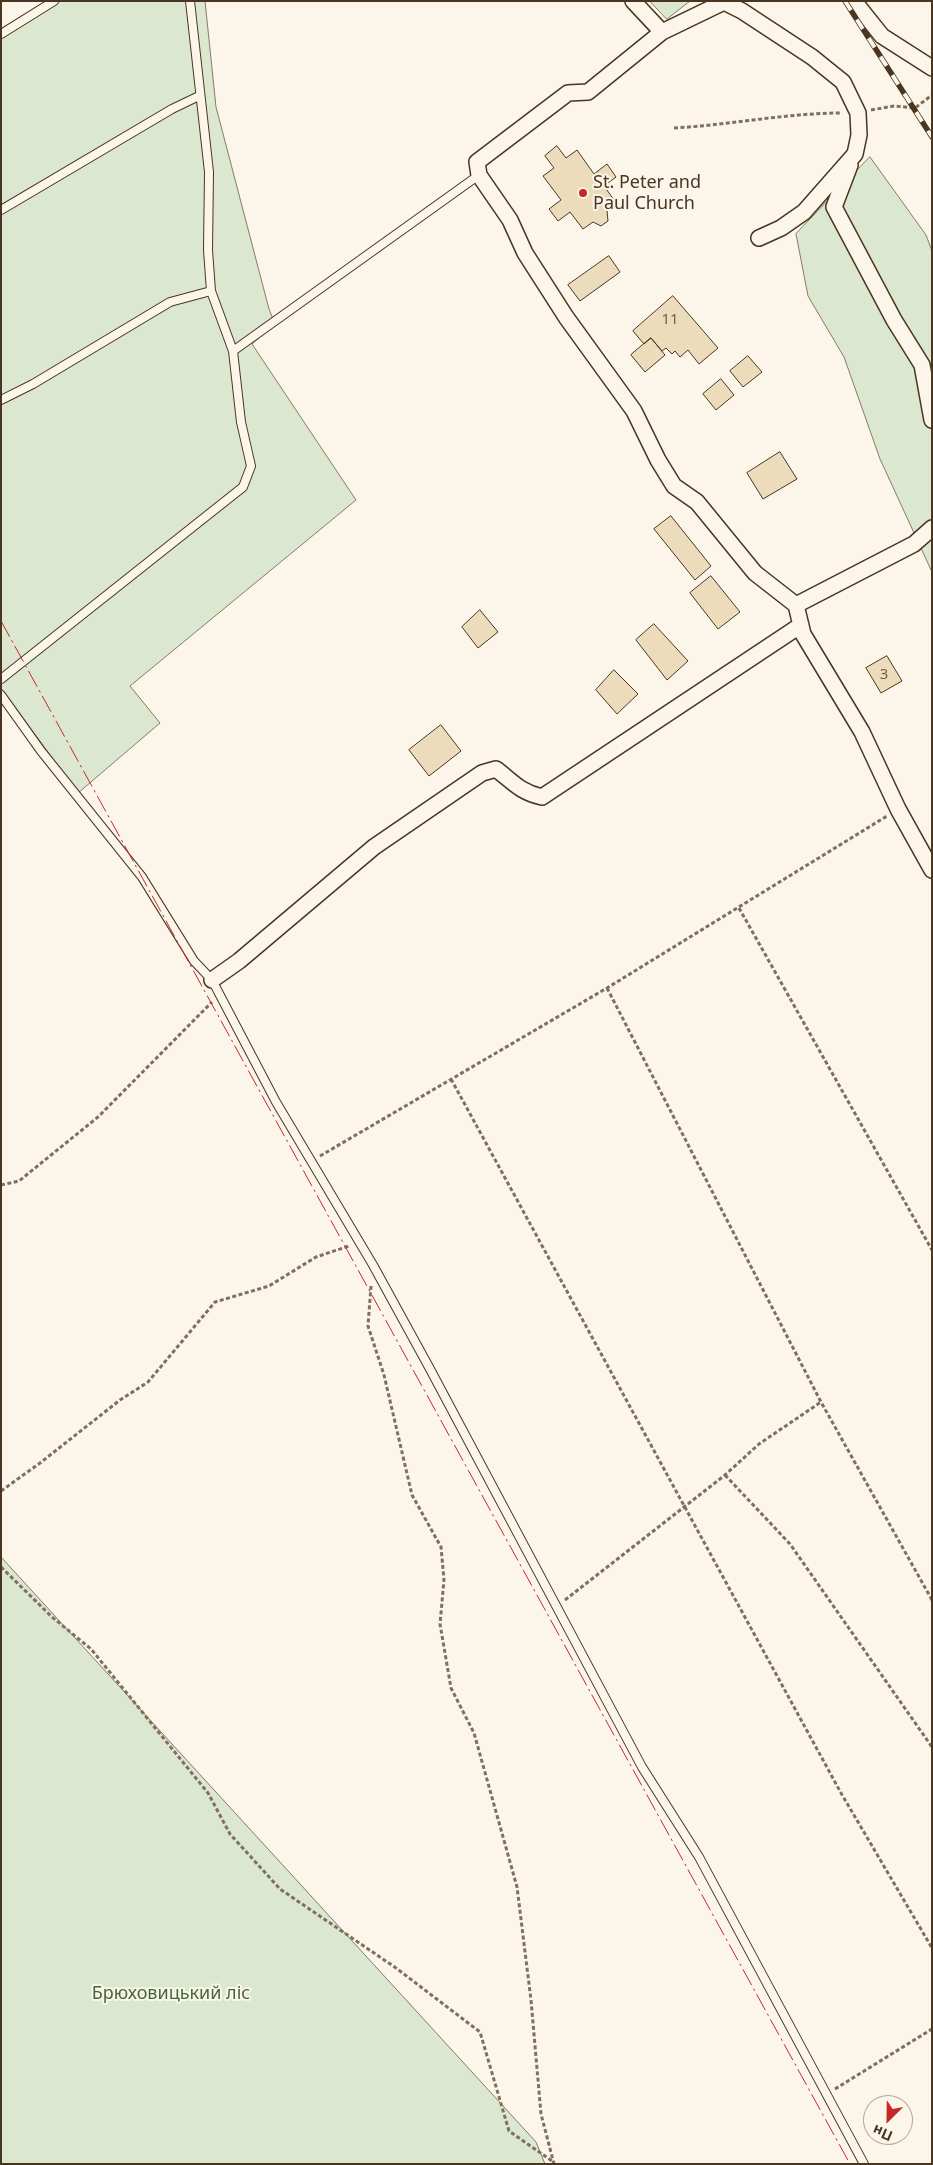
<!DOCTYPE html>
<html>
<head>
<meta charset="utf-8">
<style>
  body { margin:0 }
  #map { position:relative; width:933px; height:2165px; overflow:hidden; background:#fbf6e9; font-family:"Noto Sans",sans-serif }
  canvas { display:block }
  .frame { position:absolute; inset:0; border:2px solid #4a3520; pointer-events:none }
  .north { position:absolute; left:863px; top:2095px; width:50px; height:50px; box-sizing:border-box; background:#fbf6e9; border:1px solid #b4a999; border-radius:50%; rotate:203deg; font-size:14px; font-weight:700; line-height:20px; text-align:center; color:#4a3520 }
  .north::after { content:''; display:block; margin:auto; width:18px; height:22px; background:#c62828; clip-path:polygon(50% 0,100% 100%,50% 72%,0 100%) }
</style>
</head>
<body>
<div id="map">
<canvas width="933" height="2165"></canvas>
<div class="frame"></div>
<div class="north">Пн</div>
</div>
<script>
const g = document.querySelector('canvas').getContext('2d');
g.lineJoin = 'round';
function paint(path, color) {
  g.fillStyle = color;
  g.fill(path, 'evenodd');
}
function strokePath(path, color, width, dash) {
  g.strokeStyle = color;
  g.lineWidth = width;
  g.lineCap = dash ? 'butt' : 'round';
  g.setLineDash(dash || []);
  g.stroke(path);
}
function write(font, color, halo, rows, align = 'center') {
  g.font = font + ' "Noto Sans",sans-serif';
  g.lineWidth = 4;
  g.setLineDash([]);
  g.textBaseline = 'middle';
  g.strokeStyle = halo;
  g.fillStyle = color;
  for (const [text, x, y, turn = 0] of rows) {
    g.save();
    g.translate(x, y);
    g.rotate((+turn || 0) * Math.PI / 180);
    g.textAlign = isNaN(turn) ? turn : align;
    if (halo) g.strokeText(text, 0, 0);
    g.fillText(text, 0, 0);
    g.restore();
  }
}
const green = new Path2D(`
  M61,1h144l11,106 53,202 6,15 -23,20 104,156 -226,186 30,37 -82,70 -77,-105v-649z
  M650,1h40l-23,18z
  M870,157l56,78 6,16v321l-52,-113 -36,-102 -36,-61 -12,-62z
  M1,1557l535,585 9,22h-544z`);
paint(green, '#dce7d0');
strokePath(green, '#887966', 1);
const building = new Path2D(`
  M557,146l9,12 11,-8 17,24 13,-10 9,13 -12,9 13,18 -10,7 1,10 -7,5 -8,-4 -10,7 -13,-17 -12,9 -9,-12 12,-9 -18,-24 11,-8 -9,-12z
  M609,256l11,16 -40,29 -12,-16z
  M673,296l45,52 -19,16 -11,-14 -8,7 -5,-6 -3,3 -6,-6 -4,3 -11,-13 -7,6 -11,-13z
  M651,338l14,17 -20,17 -14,-17z
  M748,356l14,16 -19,15 -13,-16z
  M721,379l13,16 -18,15 -13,-16z
  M780,452l17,27 -34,20 -16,-26z
  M671,516l40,50 -16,14 -41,-51z
  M711,576l29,36 -22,17 -28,-36z
  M480,610l18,22 -20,16 -16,-21z
  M654,624l34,37 -21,19 -31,-40z
  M887,656l15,25 -21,12 -15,-25z
  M614,670l24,24 -21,20 -21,-24z
  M441,725l20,26 -32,25 -20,-26z`);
paint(building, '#ecdcbc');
strokePath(building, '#4a3520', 1);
const service = new Path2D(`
  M190,1l19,171 -1,78 3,41
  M1,34l53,-33
  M1,210l171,-101 27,-13
  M233,351l246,-176
  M1,400l32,-16 137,-82 41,-11 22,60 8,71 10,44 -8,21 -242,192
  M1,695l40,56 101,126 52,84 18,19 64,122 97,163 57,104 212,398 57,90 165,307`);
const minor = new Path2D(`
  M633,1l29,31
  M854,1l28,35 50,32
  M850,165l-16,42 60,113 28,45 10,55
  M759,238l22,-10 23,-16 51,-58 4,-19 -1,-22 -15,-31 -31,-25 -70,-46 -18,-9 -62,30 -74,60 -20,1 -91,69 2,13 31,45 15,33 41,64 68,94 24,49 16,26 23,16 58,71 41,32 7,29 59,98 36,77 34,61
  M796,605l118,-61 18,-16
  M212,980l27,-19 135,-114 108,-74 14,-4c17,13 24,23 46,28l259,-172`);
strokePath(service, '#4a3520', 10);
strokePath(minor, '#4a3520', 18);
strokePath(new Path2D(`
  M871,110l23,-4 21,2 17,-13
  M674,128c56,-3 112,-15 168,-15
  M739,908l193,342
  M607,988l214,414 111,198
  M451,1079l390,714 91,155
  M320,1156l287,-168 280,-172
  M1,1185l18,-4 79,-64 114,-115
  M371,1286l-3,40 16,49 28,120 29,52 3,33 -4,44 11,64 23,45 43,154 14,113 10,114 13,50
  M725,1475l65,69 142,203
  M1,1491l39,-28 80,-63 28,-18 67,-80 54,-16 47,-29 33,-11
  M1,1567l51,50 39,32 117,144 22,41 50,55 116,79 84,64 29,99 43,30
  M565,1600l160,-125 34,-31 62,-42
  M835,2089l97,-60`), '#7f6f5c', 3, [4, 2.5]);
strokePath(service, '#fbf6e9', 8);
strokePath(minor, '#fbf6e9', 15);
const rail = new Path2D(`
  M845,1l87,136`);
strokePath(rail, '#4a3520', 5.5);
strokePath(rail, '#fbf6e9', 4, [11]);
strokePath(new Path2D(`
  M1,621l849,1543`), '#c62828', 1, [18, 4, 2.5, 4]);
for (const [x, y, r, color] of [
  [583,193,5,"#c62828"]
]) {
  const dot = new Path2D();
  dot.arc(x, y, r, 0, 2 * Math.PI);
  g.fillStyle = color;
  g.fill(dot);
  strokePath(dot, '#fbf6e9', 2);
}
write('15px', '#725f47', null, [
  ["11",670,320],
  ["3",884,675]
]);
write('18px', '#4a3520', '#fbf6e9', [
  ["St. Peter and",593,183],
  ["Paul Church",593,204]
], 'left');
write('18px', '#436837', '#fbf6e9', [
  ["Брюховицький ліс",171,1994]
]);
</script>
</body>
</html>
